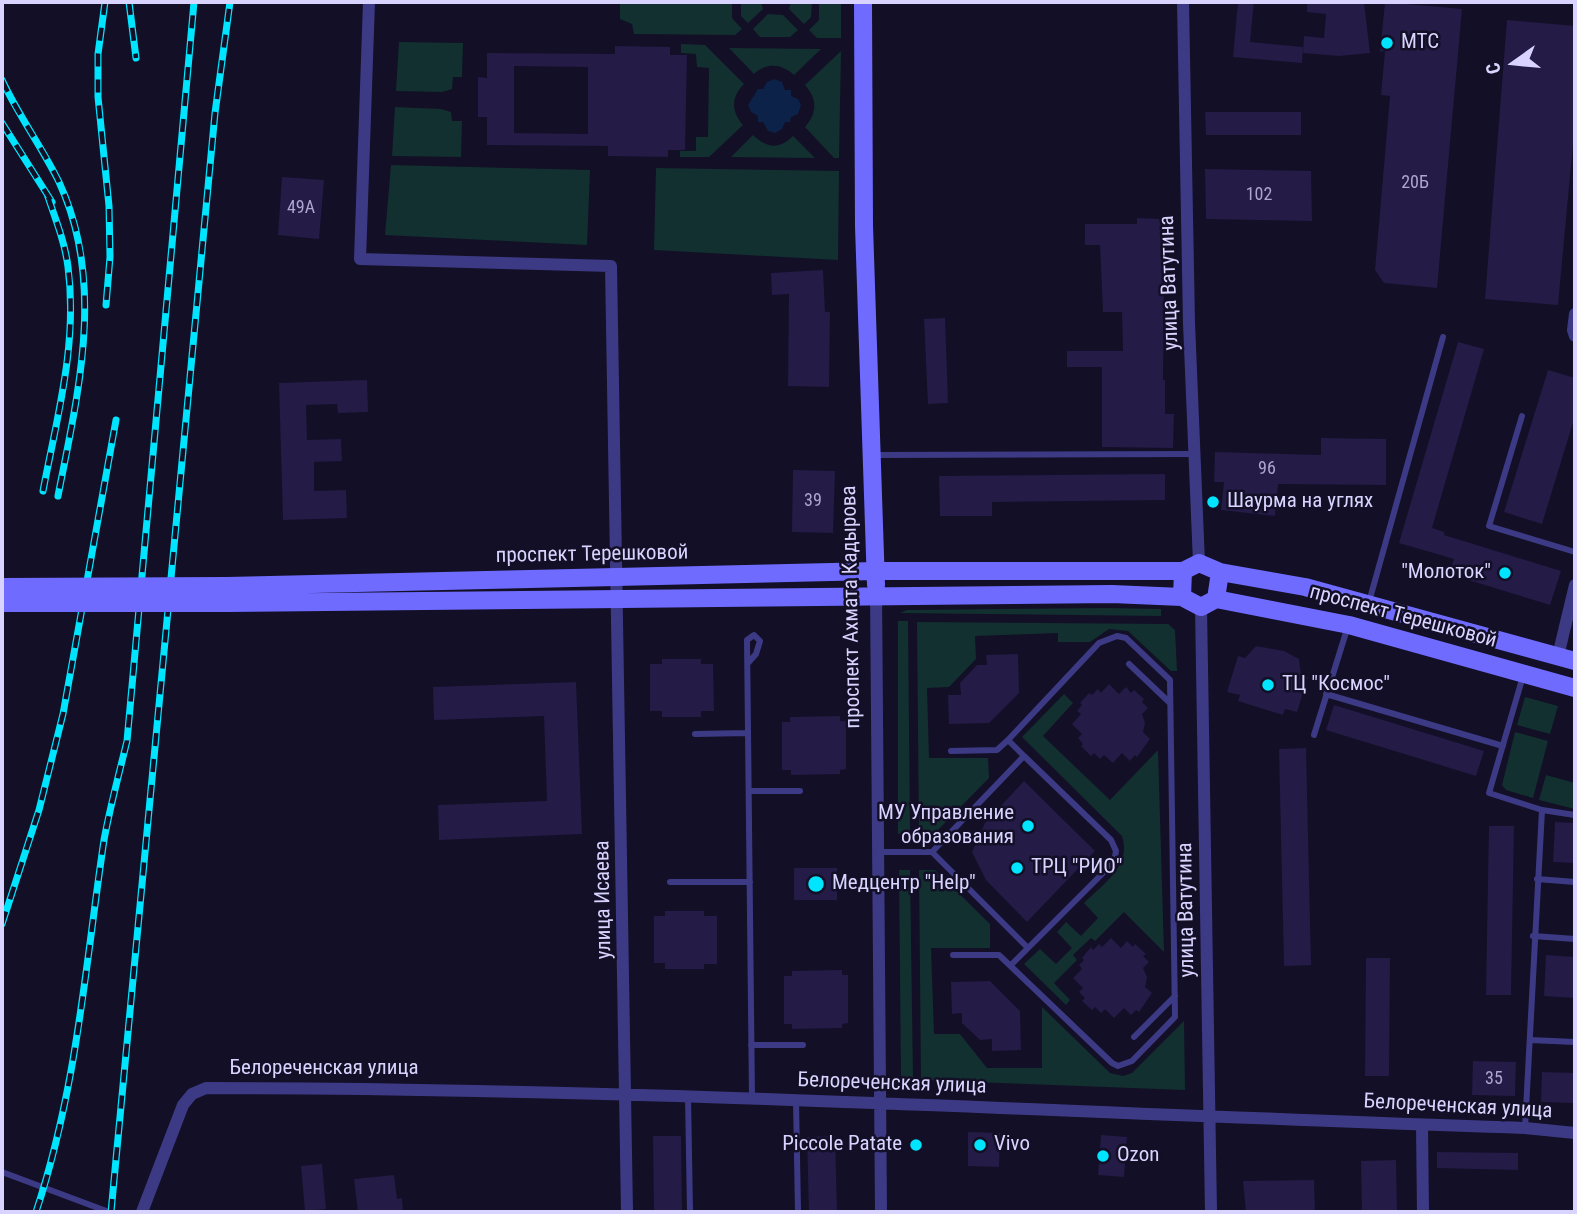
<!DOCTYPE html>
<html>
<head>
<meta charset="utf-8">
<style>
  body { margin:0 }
  #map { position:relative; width:1577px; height:1214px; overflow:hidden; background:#130f26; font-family:"Roboto Condensed",sans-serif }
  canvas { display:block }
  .frame { position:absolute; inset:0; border:4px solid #d9d4ff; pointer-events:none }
  .north { position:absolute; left:1479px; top:28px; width:70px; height:70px; -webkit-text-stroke:5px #130f26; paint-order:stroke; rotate:255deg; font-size:19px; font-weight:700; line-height:28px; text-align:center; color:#d9d4ff }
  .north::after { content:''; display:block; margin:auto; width:24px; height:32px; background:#d9d4ff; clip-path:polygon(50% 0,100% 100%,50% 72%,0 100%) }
</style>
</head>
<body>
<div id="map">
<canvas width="1577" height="1214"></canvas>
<div class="frame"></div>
<div class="north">С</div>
</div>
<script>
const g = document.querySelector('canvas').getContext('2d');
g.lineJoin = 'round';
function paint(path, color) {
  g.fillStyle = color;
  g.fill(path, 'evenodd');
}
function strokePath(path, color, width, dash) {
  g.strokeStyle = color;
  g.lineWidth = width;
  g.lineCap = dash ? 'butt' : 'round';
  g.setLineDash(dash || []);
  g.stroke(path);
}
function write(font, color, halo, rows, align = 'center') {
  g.font = font + ' "Roboto Condensed",sans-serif';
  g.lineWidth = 5;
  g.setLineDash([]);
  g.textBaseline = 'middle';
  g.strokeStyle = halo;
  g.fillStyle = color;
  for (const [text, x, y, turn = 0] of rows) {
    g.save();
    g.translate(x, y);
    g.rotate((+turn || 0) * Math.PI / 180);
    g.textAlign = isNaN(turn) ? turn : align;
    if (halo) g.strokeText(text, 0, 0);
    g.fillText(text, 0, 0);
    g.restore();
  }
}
paint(new Path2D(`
  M620,2h112v16l10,11 -7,6 -101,-1 -2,-10 -12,-5z
  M741,2h20l2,7 -15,14 -7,-7z
  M791,2h21l-1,15 -7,7 -15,-15z
  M819,2h22v36h-24l-8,-8 10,-10z
  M768,14l15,1 15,15 -8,7h-30l-7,-8z
  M399,42l64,1 -1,34h-9l-1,12 -10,3 -46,-1z
  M681,44l24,1 39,39c-13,13 -13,27 -1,41l-34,32h-29v-6h16v-14h12l1,-69 -12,-1 -1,-13 -15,-1z
  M729,48l92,1 -27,26c-13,-11 -26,-13 -40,-1z
  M841,51l-2,107h-5l-29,-31c12,-14 13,-27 0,-42z
  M395,107l46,2 10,3 1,9h10l-1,36 -69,-1z
  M753,135c14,13 26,15 40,1l22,22 -84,-1z
  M391,165l199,5 -3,75 -202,-10z
  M656,168l183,3 -1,89 -184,-10z
  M1106,608l55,1v7l-261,-3 7,-3z
  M898,621h10l2,212 -12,1z
  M917,622l251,2 7,6 2,41h-6l-43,-40 -19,-2 -19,13h-32v-9l-83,3 1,23 -27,28 -22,1 2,70h59l1,20 -55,56 -15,1z
  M1064,694l9,9 -30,33 67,64 48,-50 6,202 -40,-40 -29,29 -4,-3 -18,17 4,5 -23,23 16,17 -4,5 -42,-41 16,-15 16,15 16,-16 -15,-16 9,-10 15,14 17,-18 -14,-15c19,-19 48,-37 38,-67l-100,-99z
  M1525,697l33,9 -8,28 -33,-9z
  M1515,732l33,9 -15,57 -27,-8 -4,-5z
  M1546,775l29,8v26l-36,-9z
  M899,870h11l3,208h-12z
  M919,870h16l55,54v24h-59l3,86h26l27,34h55v-61l68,66 13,3 9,-3 52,-52 1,69 -264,-10z`), '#12302f');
paint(new Path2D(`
  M774,79l8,3 3,8h6v6l7,3 3,6 -3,9 -7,3 -1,5h-5l-3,7 -7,4 -7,-2 -5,-9h-5v-6l-7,-4 -3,-7 10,-16h5l4,-7z`), '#0c2248');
paint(new Path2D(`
  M1238,2h16l-4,40 53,5 -1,16 -69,-6z
  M1307,2h57l6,51 -31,3 -36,-3 1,-17 20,2 2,-24 -19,-2z
  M1385,2l77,7 -25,279 -53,-5 -9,-13 15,-174 -9,-1 4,-44 -5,1z
  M1507,20l68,6v96l-17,183 -73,-6z
  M615,46l55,1v8h17l-2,95h-17v7l-60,-1v-10l-121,-1v-28h-9v-40l9,1v-25l128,1zM514,66l74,1v67l-74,-1z
  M1205,112h96v23h-95z
  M1205,169l106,2 1,50 -106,-2z
  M282,177l42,3 -5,59 -41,-4z
  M1137,218l24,1 3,48 -1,113h2v34h9l-1,34 -71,-1v-80h-35v-16h56l-1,-39h-19l-3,-67h-15v-21h52z
  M823,270l2,42h5l-1,75 -41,-1 1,-92 -17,1 -1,-22z
  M945,318l3,85 -20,1 -4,-85z
  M1458,342l26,7 -52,179 12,4v3l117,36 -11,34 -101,-31 5,-15 -55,-16z
  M1548,370l27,8v38l-33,108 -38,-12z
  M367,380l1,32 -30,1 -1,-9 -31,1 1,35 34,-1 1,22 -28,1v29l32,-1 1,28 -64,2 -4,-137z
  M1321,438l65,1v46l-108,-1 -3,32 -54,-6 3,-28h-10l1,-30 106,3z
  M793,470l42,1 -2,62 -41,-1z
  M1165,474v26l-173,2v14h-52l-1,-40z
  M1256,646l28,5 15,8 2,16 7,2 -11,35 -12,-3 -2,6 -45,-14 2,-6 -13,-3 11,-36 7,2z
  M1018,654l1,39 -30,30 -40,1 -1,-29h13l-1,-12 17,-18h10l-1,-10z
  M662,659h39v5h12l1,47h-13v6h-39v-6h-12v-47h12z
  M576,682l6,152 -143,6 -1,-35 109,-4 -3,-85 -110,4 -1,-33z
  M1109,684l10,10 7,-7 5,6 3,-3 10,9 -2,3 6,6 -6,6 3,9 -2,9 7,7 -13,18 -2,-2 -5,6 -8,-8 -9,10 -9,-8 -4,4 -6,-6 -3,3 -10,-10 2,-2 -5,-6 4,-4 -10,-10 9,-10 -4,-3 5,-6 -2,-2 9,-10 3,2 6,-6 3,4z
  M1334,705l150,46 -8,25 -150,-46z
  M840,716v5h6v48l-6,1v4l-49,1v-5h-9v-48h8v-5z
  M1306,748l5,217 -27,1 -5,-217z
  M1024,781l71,70 -68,71 -41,-42 -14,-28 13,-29z
  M1555,822l20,1v40l-22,-1z
  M1489,826h25l-3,169h-25z
  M794,868h43v32h-43z
  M665,911h39v5h13v48h-13v5h-39v-6h-11v-47h11z
  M1111,938l10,10 6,-7 6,6 2,-3 11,10 -3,2 6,6 -6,6 4,9 -2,10 7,6 -13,19 -3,-2 -5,5 -7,-7 -10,10 -9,-9 -4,4 -6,-6 -3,3 -10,-9 3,-3 -6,-6 4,-4 -10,-10 9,-9 -3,-4 5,-5 -2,-2 9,-11 2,3 6,-6 3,3z
  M1546,955l29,2v41l-31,-2z
  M1366,958h24l-1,118h-24z
  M842,970v5h6v48l-6,1v4l-50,1v-5h-8v-48h8v-5z
  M990,981l30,30 1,39 -29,1v-12l-12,1 -18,-17v-10l-10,1 -1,-32z
  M1473,1061l43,1 -1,34 -43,-1z
  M1542,1072l33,1v30l-34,-1z
  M968,1132l32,1 -1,34 -31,-1z
  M1101,1135l26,2 -3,40 -26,-2z
  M653,1136h28l1,76h-28z
  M835,1136l2,76h-28l-2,-75z
  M1437,1152l81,1v17l-81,-2z
  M1396,1160l1,52h-35l-1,-51z
  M322,1164l4,45 -21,2 -4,-45z
  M394,1175l3,24 5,-1 1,14h-45l-4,-33z
  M1314,1180l1,32h-69l-3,-31z`), '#241b47');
strokePath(new Path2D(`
  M1522,416l-33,110 86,26
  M875,455l320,-1
  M1369,602l74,-265
  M748,663l8,-9 4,-13 -6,-6 -7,5 5,458
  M1129,664l41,39
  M1523,676l-34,117 53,17 33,5
  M1326,694l177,52
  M695,734l53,-1
  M1314,735l34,-109
  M951,751l46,-1 11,-10
  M749,791h51
  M879,852h53l92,-96 -16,-16 91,-97 18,-7 9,2 44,42 5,337 -43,44 -14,5 -6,-3 -113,-108h-46
  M932,852l96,96
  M1537,879l38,3
  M670,882h80
  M1533,936l42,3
  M1011,965l103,-103 2,-11 -5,-11 -87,-84
  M1134,1037l41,-41
  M1530,1040l45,2
  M751,1045h52
  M688,1096l2,116
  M796,1100l2,112
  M1525,1128l17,-318
  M2,1172l107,40`), '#3d3a85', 6);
strokePath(new Path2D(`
  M369,2l-9,257 251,7 16,946
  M1183,2l6,321 10,240
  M1575,314l-2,16 2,6
  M876,590l5,622
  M1201,607l10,605
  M1558,656l17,-71
  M1422,1125l1,87
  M142,1212l41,-107 9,-11 14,-6c440,0 879,26 1319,40l50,5`), '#3d3a85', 12);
strokePath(new Path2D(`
  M863,2l1,224 12,359
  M1199,563l21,9 -4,27 -15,8 -19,-10 1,-26z
  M1220,572l85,15 270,74
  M227,586l648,-15h308
  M1216,599l133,26 226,63
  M228,603l884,-9 70,3`), '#6f6bff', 18);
const rail = new Path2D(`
  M105,2l-7,52v43l11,109 1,51 -4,48
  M129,2l7,56
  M2,80c16,35 40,67 57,102 47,101 19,211 -1,314
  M2,123l50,79
  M43,491c14,-74 35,-148 25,-224 -3,-25 -13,-49 -21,-73
  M2,924l37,-114 24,-96 53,-294
  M36,1212c41,-124 49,-244 68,-372 6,-33 15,-66 23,-99l67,-739
  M111,1212l104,-1099 15,-111`);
strokePath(rail, '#00e5ff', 7);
strokePath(rail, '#130f26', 4.5, [13]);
strokePath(new Path2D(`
  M2,587l225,-1
  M2,603h226`), '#6f6bff', 18);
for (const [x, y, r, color] of [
  [1387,43,7,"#00e5ff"],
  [1213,502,7,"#00e5ff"],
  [1505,573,7,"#00e5ff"],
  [1268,685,7,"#00e5ff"],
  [1028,826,7,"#00e5ff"],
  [1017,868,7,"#00e5ff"],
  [816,884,9,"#00e5ff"],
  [916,1145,7,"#00e5ff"],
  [980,1145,7,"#00e5ff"],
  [1103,1156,7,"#00e5ff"]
]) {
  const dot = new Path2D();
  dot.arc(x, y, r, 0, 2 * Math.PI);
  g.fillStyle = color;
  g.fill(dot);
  strokePath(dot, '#130f26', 2.5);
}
write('18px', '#aca6d1', null, [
  ["20Б",1415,183],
  ["102",1259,195],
  ["49А",301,208],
  ["96",1267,469],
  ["39",813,501],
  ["35",1494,1079]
]);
write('21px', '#d9d4ff', '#130f26', [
  ["МТС",1401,43],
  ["Шаурма на углях",1227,502],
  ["\"Молоток\"",1491,573,"right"],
  ["ТЦ \"Космос\"",1282,685],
  ["МУ Управление",1014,814,"right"],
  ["образования",1014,838,"right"],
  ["ТРЦ \"РИО\"",1031,868],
  ["Медцентр \"Help\"",832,884],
  ["Piccole Patate",902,1145,"right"],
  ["Vivo",994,1145],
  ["Ozon",1117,1156]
], 'left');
write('21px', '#d9d4ff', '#130f26', [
  ["улица Ватутина",1170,283,-92],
  ["проспект Терешковой",592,555,-1],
  ["проспект Ахмата Кадырова",852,607,-91],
  ["проспект Терешковой",1403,617,15],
  ["улица Исаева",604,900,-91],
  ["улица Ватутина",1187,910,-91],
  ["Белореченская улица",324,1069],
  ["Белореченская улица",892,1084,2],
  ["Белореченская улица",1458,1107,3]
]);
</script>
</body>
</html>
